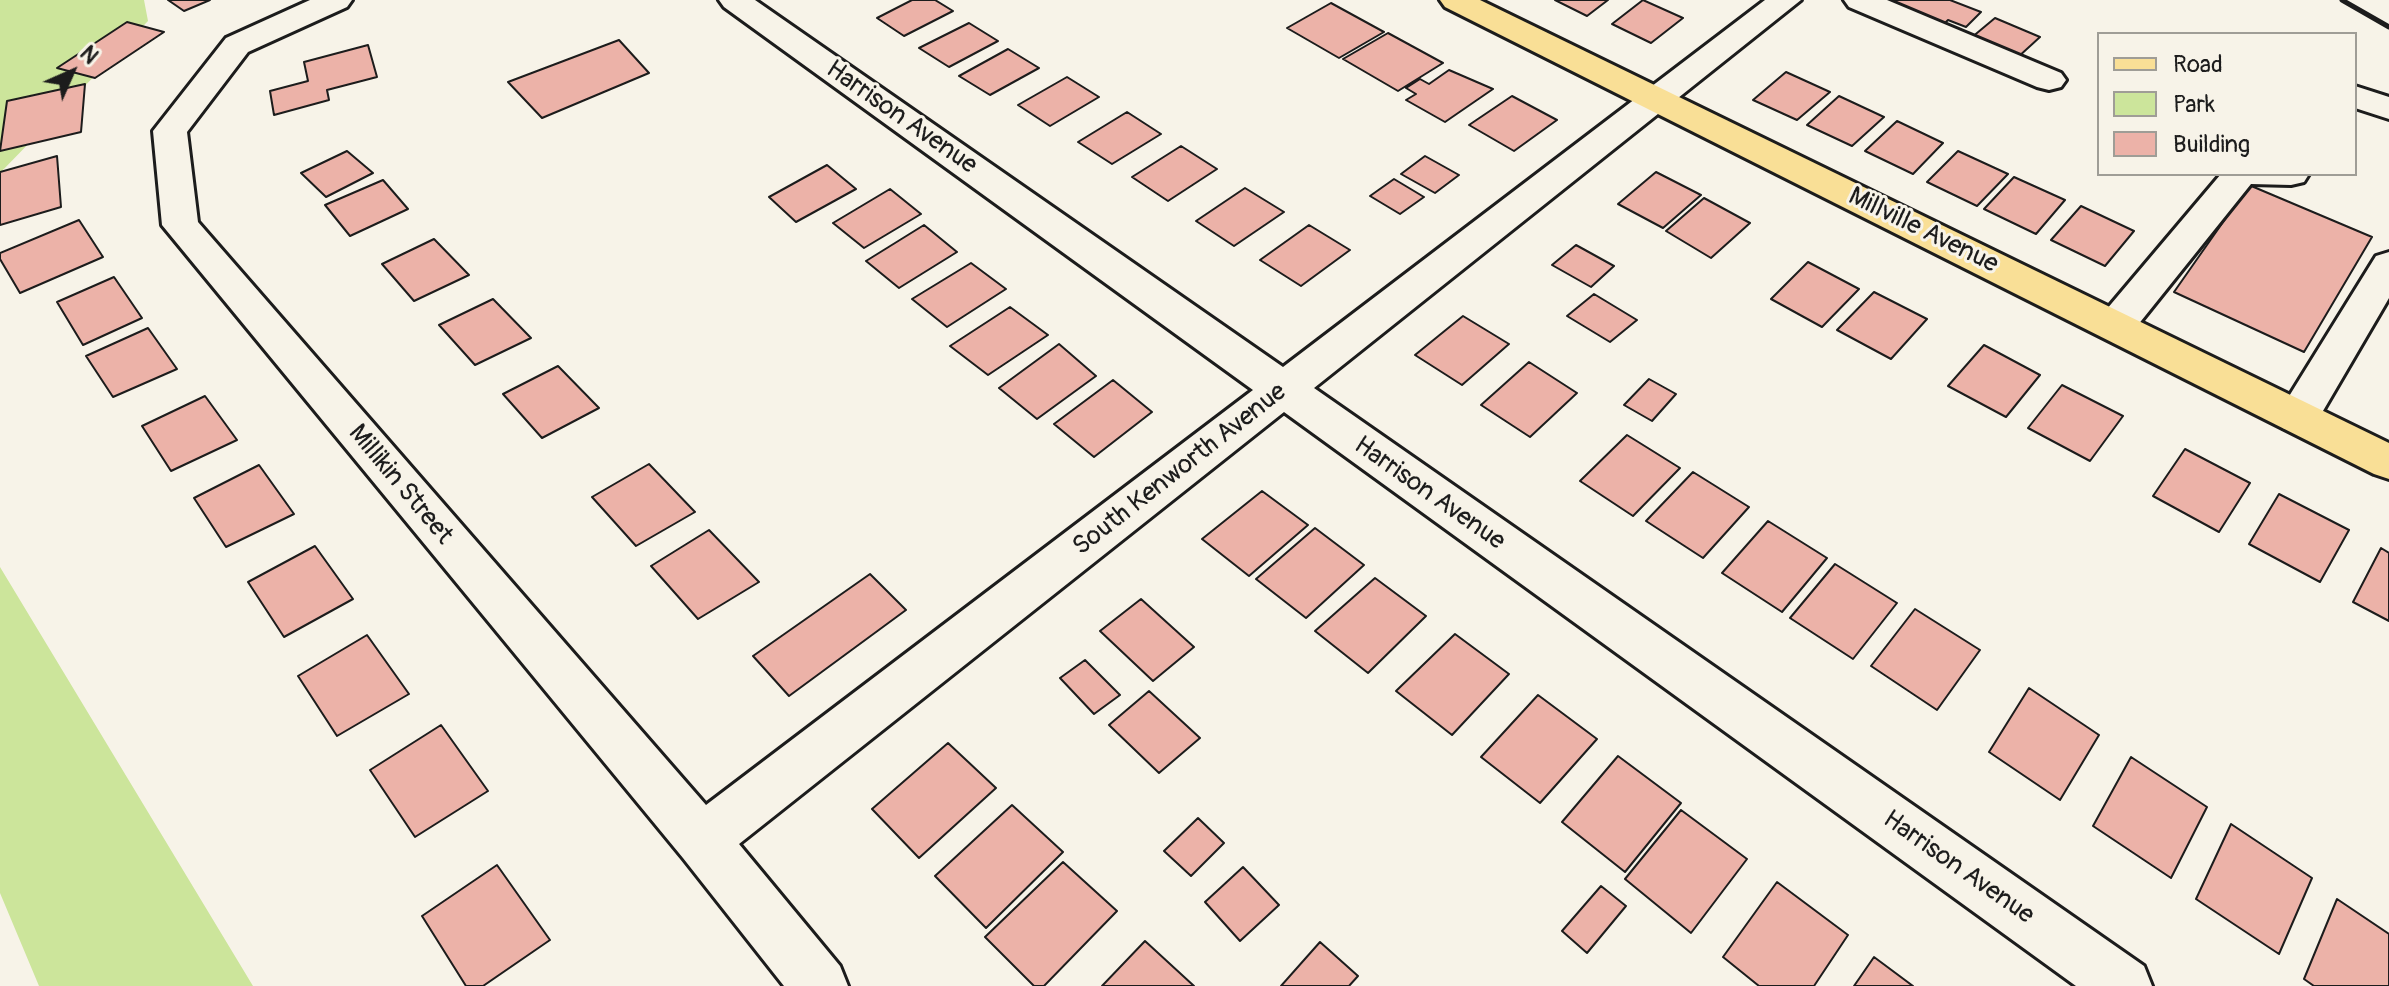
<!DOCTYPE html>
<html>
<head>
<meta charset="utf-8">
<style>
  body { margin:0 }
  #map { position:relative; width:2389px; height:986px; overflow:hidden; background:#f7f3e8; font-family:Pangolin,sans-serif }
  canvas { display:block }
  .legend { position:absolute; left:2097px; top:32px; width:260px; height:144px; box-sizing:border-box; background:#f7f3e8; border:2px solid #9f9d96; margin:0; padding:10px 14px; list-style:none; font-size:24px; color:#1c1c1c }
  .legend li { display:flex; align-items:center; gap:16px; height:40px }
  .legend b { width:40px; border:2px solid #9f9d96 }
  .north { position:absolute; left:32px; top:32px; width:80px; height:80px; -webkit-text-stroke:6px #f7f3e8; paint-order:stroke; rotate:45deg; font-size:22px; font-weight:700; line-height:32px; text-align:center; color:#1c1c1c }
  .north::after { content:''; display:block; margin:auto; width:28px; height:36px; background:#1c1c1c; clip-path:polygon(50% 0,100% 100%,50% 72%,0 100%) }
</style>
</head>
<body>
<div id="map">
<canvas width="2389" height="986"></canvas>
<ul class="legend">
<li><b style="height:10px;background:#f9df96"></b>Road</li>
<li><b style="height:22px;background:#cce59b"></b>Park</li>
<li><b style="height:22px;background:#ecb2a8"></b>Building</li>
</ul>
<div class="north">N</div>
</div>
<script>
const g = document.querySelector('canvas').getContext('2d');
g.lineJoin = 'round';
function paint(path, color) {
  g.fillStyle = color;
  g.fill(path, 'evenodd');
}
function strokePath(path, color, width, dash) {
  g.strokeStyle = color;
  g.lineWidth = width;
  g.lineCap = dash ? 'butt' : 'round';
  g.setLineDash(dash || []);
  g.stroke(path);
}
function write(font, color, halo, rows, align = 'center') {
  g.font = font + ' Pangolin,sans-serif';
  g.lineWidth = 6;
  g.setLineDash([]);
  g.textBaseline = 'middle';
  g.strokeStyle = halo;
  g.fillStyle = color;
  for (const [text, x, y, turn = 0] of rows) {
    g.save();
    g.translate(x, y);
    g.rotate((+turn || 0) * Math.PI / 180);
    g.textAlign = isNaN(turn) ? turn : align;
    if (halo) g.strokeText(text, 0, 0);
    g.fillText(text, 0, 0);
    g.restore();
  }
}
paint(new Path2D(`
  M0,0h144l4,21 -148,152z
  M0,567l253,419h-214l-39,-93z`), '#cce59b');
const building = new Path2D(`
  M168,0h42l-26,11z
  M912,0h23l18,11 -49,25 -27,-18z
  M1555,0h53l-21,16z
  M1643,0l40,18 -32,25 -39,-19z
  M1878,0h72l31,12 -15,15 -18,-7 -6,6z
  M1331,3l53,29 -45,26 -52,-30z
  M1995,18l45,19 -23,21 -46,-20z
  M127,22l37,10 -69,46 -38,-10z
  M969,23l29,18 -49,26 -30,-19z
  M1388,33l55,30 -45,28 -55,-32z
  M619,40l30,33 -107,45 -34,-36z
  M368,45l9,32 -50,13 2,10 -55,15 -4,-24 38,-10 -4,-19z
  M1008,49l31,19 -49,27 -31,-19z
  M1449,70l44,19 -48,33 -39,-22 10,-6 -10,-6 14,-9 9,5z
  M1786,72l44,20 -33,28 -44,-20z
  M1067,77l32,20 -49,29 -32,-21z
  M85,84l-4,48 -81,19 7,-50z
  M1512,96l45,24 -43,31 -45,-26z
  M1839,96l45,21 -32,29 -45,-21z
  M1127,112l34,22 -49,30 -34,-22z
  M1897,121l46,22 -30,31 -48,-23z
  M1181,146l36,23 -49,32 -36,-24z
  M347,151l26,22 -47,24 -25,-24z
  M1958,151l50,23 -31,32 -50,-24z
  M57,156l4,51 -61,18v-53z
  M1425,156l34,19 -24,18 -34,-19z
  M827,165l29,24 -60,33 -27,-25z
  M1656,172l45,23 -38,33 -45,-24z
  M2014,177l51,23 -29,34 -52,-25z
  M1394,179l30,18 -24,17 -30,-18z
  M383,180l25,29 -58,27 -25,-31z
  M2249,185l123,52 -68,115 -130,-60z
  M1245,188l39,24 -50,34 -38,-25z
  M890,189l31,25 -57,34 -31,-25z
  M1704,198l46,25 -39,35 -45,-27z
  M2081,206l53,25 -29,35 -54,-26z
  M79,220l24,37 -83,36 -20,-34v-6z
  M924,225l33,27 -58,36 -33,-27z
  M1309,225l41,25 -49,36 -41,-26z
  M434,239l35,36 -55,26 -32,-37z
  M1576,245l38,21 -23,21 -39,-22z
  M1808,262l51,27 -37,38 -51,-28z
  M971,263l35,26 -59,38 -35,-28z
  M114,277l28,41 -59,27 -26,-43z
  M1874,292l53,27 -36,40 -54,-29z
  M1594,294l43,26 -27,22 -43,-26z
  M493,299l38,39 -56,27 -36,-40z
  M1010,307l38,28 -60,40 -38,-29z
  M1463,316l46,28 -47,41 -47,-30z
  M148,328l29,41 -64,28 -27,-41z
  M1059,344l37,32 -59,43 -38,-31z
  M1984,345l56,30 -34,42 -58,-31z
  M1529,362l48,31 -47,44 -49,-32z
  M558,366l41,42 -57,30 -39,-44z
  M1649,379l27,15 -24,27 -28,-16z
  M1113,380l39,32 -58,45 -40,-33z
  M2062,385l61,31 -33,45 -62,-33z
  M205,396l32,44 -66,31 -29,-45z
  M1627,435l53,33 -47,48 -53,-35z
  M2185,449l65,34 -31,49 -66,-36z
  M649,464l46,48 -59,34 -44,-49z
  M259,465l35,49 -68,33 -32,-49z
  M1693,472l56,35 -46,51 -57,-37z
  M1262,491l46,34 -59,51 -47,-37z
  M2279,494l70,36 -29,52 -71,-38z
  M1768,521l59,37 -45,54 -60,-39z
  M1315,528l49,37 -58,53 -50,-39z
  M709,530l50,52 -61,37 -47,-53z
  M315,546l38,53 -69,38 -36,-55z
  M2381,548l8,5v68l-36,-19z
  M1835,564l62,39 -44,56 -63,-41z
  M870,574l36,36 -117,86 -36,-40z
  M1375,578l51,38 -58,57 -53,-42z
  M1141,599l53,48 -41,34 -53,-50z
  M1915,609l65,41 -43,60 -66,-44z
  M1455,634l54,40 -57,61 -56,-44z
  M367,635l42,59 -72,42 -39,-60z
  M1085,660l35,35 -26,19 -34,-36z
  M2029,688l70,47 -39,65 -71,-48z
  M1149,691l51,47 -41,35 -50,-48z
  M1538,695l59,44 -57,64 -59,-46z
  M441,725l47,66 -73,46 -45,-67z
  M948,743l48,45 -77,70 -47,-49z
  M1618,756l63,47 -56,69 -63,-50z
  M2131,757l76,50 -36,71 -78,-52z
  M1012,805l51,47 -77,76 -51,-52z
  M1681,810l66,49 -56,74 -66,-54z
  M1198,818l26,25 -33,33 -27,-25z
  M2231,824l81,54 -33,76 -83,-55z
  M1063,862l54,49 -73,75h-10l-49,-49z
  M497,865l53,75 -67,46h-17l-44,-70z
  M1243,867l36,38 -39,36 -35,-39z
  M1777,882l71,53 -34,51h-55l-36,-29z
  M1601,886l25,20 -39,47 -25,-22z
  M2337,899l52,35v52h-75l-10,-7z
  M1145,941l49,45h-92z
  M1320,942l38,34 -9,10h-68z
  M1874,957l39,29h-59z`);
paint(building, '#ecb2a8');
strokePath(building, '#1c1c1c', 2);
const minor = new Path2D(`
  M310,0h42l-5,7 -99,45 -61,80 11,90 508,583 547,-415 -529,-383 -5,-7h36l528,367 482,-367h36l-487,388 830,578 8,20h-76l-792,-574 -545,432 101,122 8,20h-64l-101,-128 -521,-633 -9,-94 73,-93z
  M1844,0h43l174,73 5,7 -5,7 -12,3 -12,-3 -188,-80z
  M2355,86l34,11v22l-34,-11z
  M2221,174h88l-5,8 -13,3 -40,-1 -122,152 -14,4 -14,-4 -6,-10 6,-10z
  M2389,252v46l-76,130 -15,5 -15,-5 -6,-11 6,-11 93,-150z`);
const major = new Path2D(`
  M1440,0h40l909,443v36l-15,-5 -929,-467z`);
strokePath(minor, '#1c1c1c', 6);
strokePath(major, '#1c1c1c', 6);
paint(minor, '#f7f3e8');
paint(major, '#f9df96');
strokePath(new Path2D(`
  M2342,0l47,27`), '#1c1c1c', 5);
write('26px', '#1c1c1c', '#f7f3e8', [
  ["Harrison Avenue",901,118,35],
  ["Millville Avenue",1923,231,26],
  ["South Kenworth Avenue",1180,470,-38],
  ["Millikin Street",400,485,50],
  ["Harrison Avenue",1429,494,35],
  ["Harrison Avenue",1958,868,35]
]);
</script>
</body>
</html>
